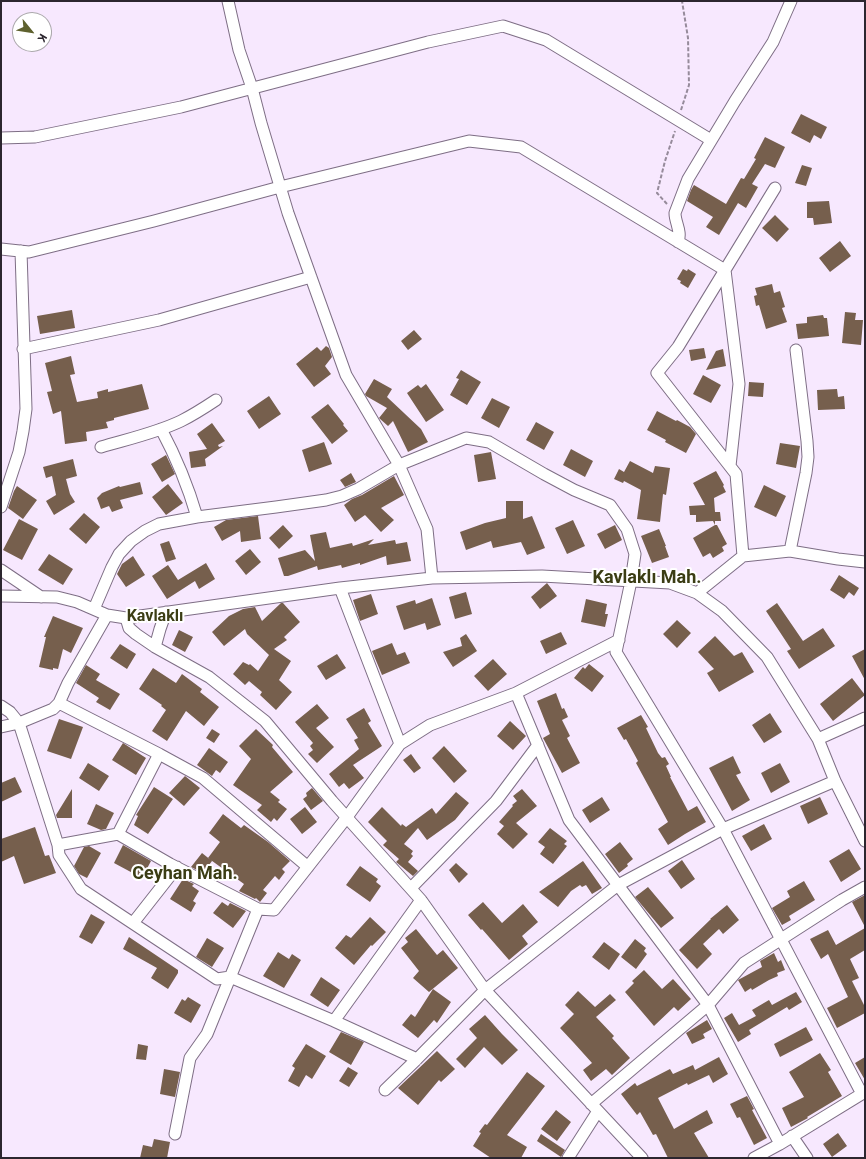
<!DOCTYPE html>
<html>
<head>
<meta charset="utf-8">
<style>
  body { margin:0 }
  #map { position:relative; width:866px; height:1159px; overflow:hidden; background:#f7e8fe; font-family:Roboto,sans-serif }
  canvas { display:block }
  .frame { position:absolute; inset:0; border:2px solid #2c262f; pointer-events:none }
  .north { position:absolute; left:12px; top:12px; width:40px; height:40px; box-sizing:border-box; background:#fff; border:1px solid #aba8ac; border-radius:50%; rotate:120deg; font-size:11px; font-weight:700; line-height:16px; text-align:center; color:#2c262f }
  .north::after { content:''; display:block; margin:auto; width:14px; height:18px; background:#5e612e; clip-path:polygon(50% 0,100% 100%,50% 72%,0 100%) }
</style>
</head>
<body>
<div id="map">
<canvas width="866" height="1159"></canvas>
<div class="frame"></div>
<div class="north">K</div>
</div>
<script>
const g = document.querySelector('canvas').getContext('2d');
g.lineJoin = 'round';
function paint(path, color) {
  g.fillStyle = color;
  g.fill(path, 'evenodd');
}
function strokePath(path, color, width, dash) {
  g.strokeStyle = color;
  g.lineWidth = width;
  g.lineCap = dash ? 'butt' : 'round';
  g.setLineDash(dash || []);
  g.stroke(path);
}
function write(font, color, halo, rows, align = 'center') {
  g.font = font + ' Roboto,sans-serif';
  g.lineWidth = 4;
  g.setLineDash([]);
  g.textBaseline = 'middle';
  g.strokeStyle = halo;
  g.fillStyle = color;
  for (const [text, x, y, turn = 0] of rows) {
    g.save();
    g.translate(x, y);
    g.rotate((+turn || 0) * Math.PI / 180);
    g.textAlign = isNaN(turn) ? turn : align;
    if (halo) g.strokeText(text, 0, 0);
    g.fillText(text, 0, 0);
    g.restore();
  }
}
paint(new Path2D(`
  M801,114l26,13 -6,12 -7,-4 -4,8 -19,-10z
  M765,137l20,10 -10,21 -10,-4 -13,20 6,3 -12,21 -8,-5 -19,32 -13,-8 7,-10 -26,-16 4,-11 3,-5 32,19 15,-26 3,1 12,-20 -2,-1z
  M802,165l10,3 -6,18 -11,-3z
  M829,201l3,22 -18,2 -1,-7h-6v-16z
  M775,215l14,14 -12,13 -15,-14z
  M840,241l11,15 -21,16 -11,-14z
  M683,269l4,2 1,-2 8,5 -8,14 -8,-5 1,-2 -4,-2z
  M772,284l2,9 6,-2 5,16 -3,1 5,14 -21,7 -7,-24 -3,1 -2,-10 3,-1 -2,-7z
  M72,310l3,18 -35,6 -3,-18z
  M845,312l11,1 -1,7h8l-2,25 -19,-2z
  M823,315l1,3h3l2,18 -31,3 -2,-15 11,-1v-6z
  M414,330l8,9 -14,11 -7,-9z
  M326,346l3,2 3,9 -7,9 6,8 -17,13 -18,-23 21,-17 4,4z
  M704,348l2,10 -15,3 -2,-11z
  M723,349l3,17 -20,4 10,-19z
  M71,356l4,18 -5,1 7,27 21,-4 -1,-6 11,-3v3l34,-8 7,25 -35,9v2l-8,2 2,6 -22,4 1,9 -22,3 -4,-33 -8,3 -6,-22 5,-1 -7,-28z
  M461,370l20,12 -14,23 -17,-10 9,-16 -3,-1z
  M703,375l18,10 -10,18 -18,-9z
  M374,379l18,10 -5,8 34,32 7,13 -20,10 -15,-31 -5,5 -9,-8 8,-10 -21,-12 -1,-2z
  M749,382l15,1 -1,14 -15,-1z
  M426,384l18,26 -18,12 -19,-29 11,-8 3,3z
  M837,389l1,8 6,-1 1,13 -27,1 -1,-20z
  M269,396l12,18 -22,15 -12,-18z
  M492,398l18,9 -11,21 -18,-10z
  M328,404l16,20 -1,1 5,6 -16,13 -21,-27z
  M657,411l19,10 1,-1 13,7 6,7 -10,19 -21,-11 1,-2 -19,-10z
  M536,422l18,10 -10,18 -18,-10z
  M212,423l13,18 -7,4 1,2 4,-1 -18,13 1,7 -15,2 -2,-16 18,-3 -10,-15z
  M324,442l8,22 -23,8 -7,-22z
  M780,443l20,3 -4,22 -20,-4z
  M571,449l22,12 -8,16 -22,-12z
  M491,452l5,27 -18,3 -4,-27z
  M166,455l9,19 -13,8 -11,-18z
  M73,459l4,17 -11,3 4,15 5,8 -21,13 -8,-14 10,-6 -4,-19 -6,2 -3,-11z
  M630,461l23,12 2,-7 15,2 -4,27 -3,-1 -3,28 -23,-3 4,-29 -17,-9 -1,2 -9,-4 5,-10 5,3z
  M716,471l8,14 -1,1 3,6 -12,6 1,14h5l1,9h-6v4h2l10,19 -5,3 2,4 -11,7 -3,-5 -7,4 -10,-19 22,-13 -2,-4 -17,1v-7h-6l-1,-9 16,-1 -12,-22z
  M351,473l5,9 -11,5 -5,-7z
  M394,476l10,19 -23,13 13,12 -13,12 -16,-17 -10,7 -11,-17 8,-6 10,-4z
  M140,482l3,12 -23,6 3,8 -11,4 -3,-6 -8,3 -4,-11 5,-5 17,-7 1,1z
  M168,484l15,19 -17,12 -14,-18z
  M764,485l22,11 -10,21 -22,-10z
  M17,486l20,14 -14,19 -15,-11 6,-17z
  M506,501h17v18l9,-3 13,32 -18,7 -6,-13 -28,6 -2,-7 -25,9 -6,-18 25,-9 21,-5z
  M84,513l16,14 -14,17 -17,-15z
  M258,516l3,23 -20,3 -1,-11 -18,10 -8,-14 12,-7z
  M19,519l19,10 -16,31 -19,-10z
  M573,520l12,26 -18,8 -12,-26z
  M283,525l10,11 -14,13 -10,-11z
  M615,525l7,15 -17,9 -8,-15z
  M659,529l7,17h-1l4,11 -17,6 -11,-27z
  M326,532l4,16 22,-5 1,3 21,-7 -6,6 27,-5 1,4 11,-2 4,19 -24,4 -1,-9 -26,9v-2l-18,5 -1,-3 -23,5 -1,-4 -29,10h-4l-6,-18 27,-8 10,11 -5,-26z
  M169,541l7,18 -10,3 -6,-18z
  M250,549l11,13 -15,13 -11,-14z
  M49,554l24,15 -10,16 -25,-15z
  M133,556l12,19 -19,12 -9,-13 5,-10z
  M206,563l9,16 -16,10 -4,-8 -28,18 -15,-23 16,-11 10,15z
  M839,575l20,13 -5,8 -5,-4 -5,7 -14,-9z
  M547,583l10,13 -17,13 -9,-12z
  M466,592l6,22 -17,5 -6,-22z
  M371,594l7,20 -18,7 -7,-21z
  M432,598l9,27 -14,5 -2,-7 -21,7 -8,-24 19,-6 1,4z
  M586,599l21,5 -2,10h3l-3,13 -24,-5z
  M281,603h2l17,19 -16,15 3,3 -13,9 17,12 -12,19 13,12 -16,18 -16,-15 2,-3 -13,-11 -4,4 -12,-11 10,-12 6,3 1,-1 8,7 11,-16 -22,-21 -2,-5 -21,17 -12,-14 17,-16 14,-7 12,-2 7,14z
  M777,603l26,38 20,-13 12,18 -36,23 -12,-18 4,-2 -25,-38z
  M53,616l30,12 -12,25 -8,-4 -5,20 -5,-1v2l-14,-3 7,-30h-2z
  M677,620l14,13 -14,15 -14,-14z
  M179,630l14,7 -8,15 -13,-7z
  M561,632l6,12 -21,10 -6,-13z
  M466,634l11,17 -24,16 -10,-15 19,-6 -2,-8z
  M715,636l19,20 8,-4 12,20 -35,20 -12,-19 7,-4 -16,-17z
  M392,643l5,12 8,-3 5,11 -28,12 -10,-24z
  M120,644l16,10 -9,15 -17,-11z
  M865,649v31l-13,-24z
  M337,654l9,14 -20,12 -9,-14z
  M493,659l14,15 -19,17 -14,-15z
  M589,664l15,12 -12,16 -18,-14 9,-11 2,2z
  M86,665l14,9 -4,6 24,14 -10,16 -14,-8 3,-4 -23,-15z
  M153,668l23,15 6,-9 20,15 -2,3 19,15 -15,19 -18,-15 -19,30 -15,-10 14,-21 -5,-4 1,-1 -23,-16z
  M852,678l13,17 -32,26 -13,-17z
  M556,693l6,16 2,-1 4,9 -6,3 8,16 -3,2 13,25 -18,10 -19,-35 7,-4 -13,-33z
  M317,704l12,14 -13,10 18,19 -17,16 -9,-9 5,-4 -3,-4 3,-3 -18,-21z
  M364,708l7,13 -3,2 14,23 -29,19 11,13 -15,11 -5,-6 -5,4 -10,-13 30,-25 -5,-9 4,-2 -12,-19z
  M770,713l12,19 -18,11 -12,-18z
  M641,715l7,12 -2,1 12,25 4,5 3,-1 4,7 -3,2 5,11h-1l18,34 9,-5 9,16 -21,12 -17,11 -10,-16 10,-7 -32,-59 2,-2 -12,-22 -2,1 -7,-12z
  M59,719l24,8 -12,32 -24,-8z
  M510,721l16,15 -13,14 -16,-14z
  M212,729l8,5 -6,9 -8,-5z
  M256,729l17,16 -1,2 21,25 -23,20 10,8 -2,2 9,7 -10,12 -3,-3 -3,4 -14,-12 5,-5 -29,-20 18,-26 -12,-13z
  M123,743l23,15 -10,17 -24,-15z
  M444,746l23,25 -13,12 -22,-25z
  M209,748l19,14 -8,11 -4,-3 -4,6 -15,-11z
  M411,754l10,14 -7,5 -11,-13z
  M733,756l8,17 -5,2 14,25 -18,11 -23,-43z
  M88,763l21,13 -10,15 -20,-13z
  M780,763l10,19 -19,11 -10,-20z
  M185,776l15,12 -16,18 -15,-13z
  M15,777l7,15 -21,10v-19z
  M154,787l19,12 -25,35 -14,-9 4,-9 -2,-1z
  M312,788l11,13 -12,9 -8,-11 4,-3 -1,-3z
  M72,789v29h-15l-1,-3z
  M522,789l15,17 -21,17 12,11 -15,15 -16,-15 7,-8 -5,-4 14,-16 -1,-1 5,-4 -4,-5z
  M456,792l13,11 -14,17 -28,20 -9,-12 -14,16 9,7 -2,3 2,2 -5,6 10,9 -5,5 -17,-14 3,-3 -16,-14 4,-4 -19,-19 14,-15 19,19 1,-2 4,3 26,-19 4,6z
  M602,797l8,13 -20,13 -8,-13z
  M820,797l8,17 -20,10 -8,-18z
  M96,804l18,9 -8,16 -5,1 -14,-6z
  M305,807l12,15 -15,12 -12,-15z
  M223,814l18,14 3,-3 24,17 22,19 -8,8 3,3 -6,8 -4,-4 -12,14 4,3 -7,9 -4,-4 -1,1 -16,-8 5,-7 -36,-26 12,-16 -11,-9z
  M764,824l8,15 -21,12 -9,-15z
  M35,827l10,29 4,-1 7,18 -32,11 -10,-28 -13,6v-23z
  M550,828l17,13 -3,3 3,2 -14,18 -13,-10 5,-7 -7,-5z
  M620,842l13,17 -6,5 1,2 -9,7 -14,-19z
  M123,845l28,16 -9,17 -28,-15z
  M89,846l12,7 -14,25 -8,-4 -5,-8 10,-19z
  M849,849l12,20 -20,13 -12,-21z
  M202,853l10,8 -9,12 -12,-6z
  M682,860l13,19 -14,10 -13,-18z
  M583,861l19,27 -10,6 -6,-9 -4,2 -2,-2 -9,6 -13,16 -19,-15z
  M456,863l12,11 -9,9 -10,-13z
  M360,866l18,13 -2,3 5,4 -11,16 -24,-17z
  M183,879l11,5 -2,2 7,5 -6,10 3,2 -5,9 -21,-13z
  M804,881l11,19 -26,16 2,4 -9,5 -10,-17 18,-11 -3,-6z
  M648,887l26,31 -13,10 -26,-31z
  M865,895v32l-13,-25z
  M222,902l6,4 2,-3 16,8 -13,17 -20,-15z
  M483,902l19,21 21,-19 15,18 -16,14 6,8 -19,16 -27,-31 -1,1 -13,-15z
  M727,905l12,15 -16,14 -4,-5 -16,15 9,10 -15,15 -18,-19 32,-31h-1z
  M91,914l14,8 -13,22 -13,-7z
  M370,917l16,15 -14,14 -1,-1 -17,20 -19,-17 11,-13 5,3z
  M865,928v22l-15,9 9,19 -7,3 13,26v6l-28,15 -10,-20 21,-11 -20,-43 -7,5 -11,-20 18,-9 8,15z
  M416,929l21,26 6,-5 15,18 -29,24 -16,-14 6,-7 -18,-23 7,-6 -3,-4z
  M129,937l49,33v3l-10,16 -17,-11 6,-10 -34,-19z
  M207,938l17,10 -12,19 -16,-10z
  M635,939l11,9 -2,3 3,3 -11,15 -15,-12z
  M604,942l16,12 -11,16 -17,-13z
  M278,952l11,7 3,-5 9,6 -17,28 -21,-12z
  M774,953l4,9 3,-2 4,10 -8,3 1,3 -9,4 -17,10 -1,-2 -6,4 -7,-12 24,-13 -2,-6z
  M644,970l18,19 11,-10 18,20 -13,12 -4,-4 -20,19 -29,-34 9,-9 -2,-2z
  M321,977l19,13 -12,17 -18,-12z
  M433,989l18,13 -14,21 -3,-3 -16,18 -16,-13 9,-11 4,3z
  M578,991l17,16 15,-13 6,6 -20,17 18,19 -2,2 18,20 -18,17 -6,-6 -15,12 -8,-11 9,-7 -18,-20 -14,-15 14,-14 -9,-9z
  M796,992l6,10 -13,8 -2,-3 -38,23 2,4 -13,8 -14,-24 8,-5 7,12 17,-9 -4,-6 17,-10 3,5z
  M188,997l13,8 -10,18 -17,-10 8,-14 3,2z
  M485,1015l17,19 16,16 -16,15 -18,-18 -19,21 -9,-9 21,-21 -8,-9z
  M707,1020l5,9 -9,5 2,4 -13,6 -6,-11z
  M806,1027l7,13 -33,17 -6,-13z
  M341,1032l23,10 -13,23 -22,-13z
  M138,1044l10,2 -2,14 -10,-1z
  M306,1044l20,12 -14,23 -6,-4 -7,12 -11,-6 7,-13 -3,-2z
  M437,1051l18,18 -14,13 -2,-2 -21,25 -20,-17z
  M820,1053l11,17 -3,2 14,24 -35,21 1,1 -17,9 -9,-19 22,-11 -15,-25z
  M719,1057l9,17 -15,9 -4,-8 -21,10 -1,-2 -29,15 16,31 33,-19 6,13 -19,10 15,25h-41l-12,-24 -3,1 -13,-23 -3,3 -16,-21 14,-11 2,3 33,-17 3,5 20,-9 2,5z
  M865,1057v23l-10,-17z
  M348,1067l10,6 -9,14 -10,-6z
  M164,1069l16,3 -5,25 -15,-3z
  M527,1072l18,14 -38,49 20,12 -6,11h-30l-18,-12 8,-13 -2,-1 6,-8 2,1z
  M747,1096l7,13 -2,1 15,28 -13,7 -14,-28 -3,1 -7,-14z
  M556,1110l15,12 -14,19 -16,-12z
  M838,1133l9,13 -15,11 -9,-13z
  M541,1134l24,16 -4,7 -24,-16z
  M154,1139l16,3 -3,16h-27l3,-13 9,2z`), '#765f4d');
const minor = new Path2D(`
  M228,1l11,49 13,38 9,35 27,90 58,162 53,90 28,64 5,49
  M1,138l34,-1 146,-30 247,-65 75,-16 43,14 165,100
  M678,242c4,-11 -3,-19 -3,-29l13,-34 47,-78 38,-59 18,-41
  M1,249l28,3 125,-31 126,-34 189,-46 52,6 204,123 14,114 -9,82
  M23,349l136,-29 152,-43
  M161,429c15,28 27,57 36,88
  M101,447c27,-8 55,-14 80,-26 12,-6 23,-13 35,-21
  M1,507l18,-55 4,-21 3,-22 -5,-158
  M790,551l16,-78 2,-16 -1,-16 -11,-91
  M743,556l-7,-82 -79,-101 21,-26 97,-159
  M1,570l40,27
  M340,588l60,156
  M697,593l46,-37 47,-5 48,8 27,3
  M1,596l56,1 20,5 30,13 19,3 214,-30 92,-10 110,-2 128,7 27,10 25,18 45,46 51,82 17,42 30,60
  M94,609l18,-42 7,-13 12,-13 14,-10 14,-7 38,-7 79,-10 50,-7 16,-4 16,-7 41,-24 67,-27 23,4 55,32 30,16 36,15 17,24 8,25 -4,27 -15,71 107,177 139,265
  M126,618l3,10 7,6 19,13 54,30 56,44 67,80 89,99 64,90 157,168
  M155,647l5,-18 6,-17
  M516,693l53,127 139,185 72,139
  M59,703l100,51 -41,80
  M1,706l9,6 9,11 39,122 1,10 22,34 136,90 13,-2 104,44 83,38
  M1,727l18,-4 34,-14 6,-6 9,-20 39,-68
  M818,739l47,-21
  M159,754l44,24 105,89
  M58,845l60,-11 52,30 88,45 16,1 73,-93 53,-73 30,-19 86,-32 103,-53
  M411,888l85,-87 42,-56
  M133,923l44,-56
  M334,1021l87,-121
  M385,1090l32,-31 68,-69 133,-105 105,-56 112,-48
  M591,1104l117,-99 36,-42 98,-63 23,-13
  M175,1134l15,-76 17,-24 51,-125
  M792,1136l15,22
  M568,1158l30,-47
  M754,1158l26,-14 85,-52`);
strokePath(minor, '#7e6e85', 13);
strokePath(new Path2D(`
  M681,110l8,-25 -1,-47 -6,-37
  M667,204l-10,-11 8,-32 10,-30`), '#968b9b', 2, [4, 2]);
strokePath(minor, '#fff', 11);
write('bold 16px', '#3b3d14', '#fff', [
  ["Kavlaklı",155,617]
]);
write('bold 18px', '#3b3d14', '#fff', [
  ["Kavlaklı Mah.",647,578],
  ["Ceyhan Mah.",185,874]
]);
</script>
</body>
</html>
